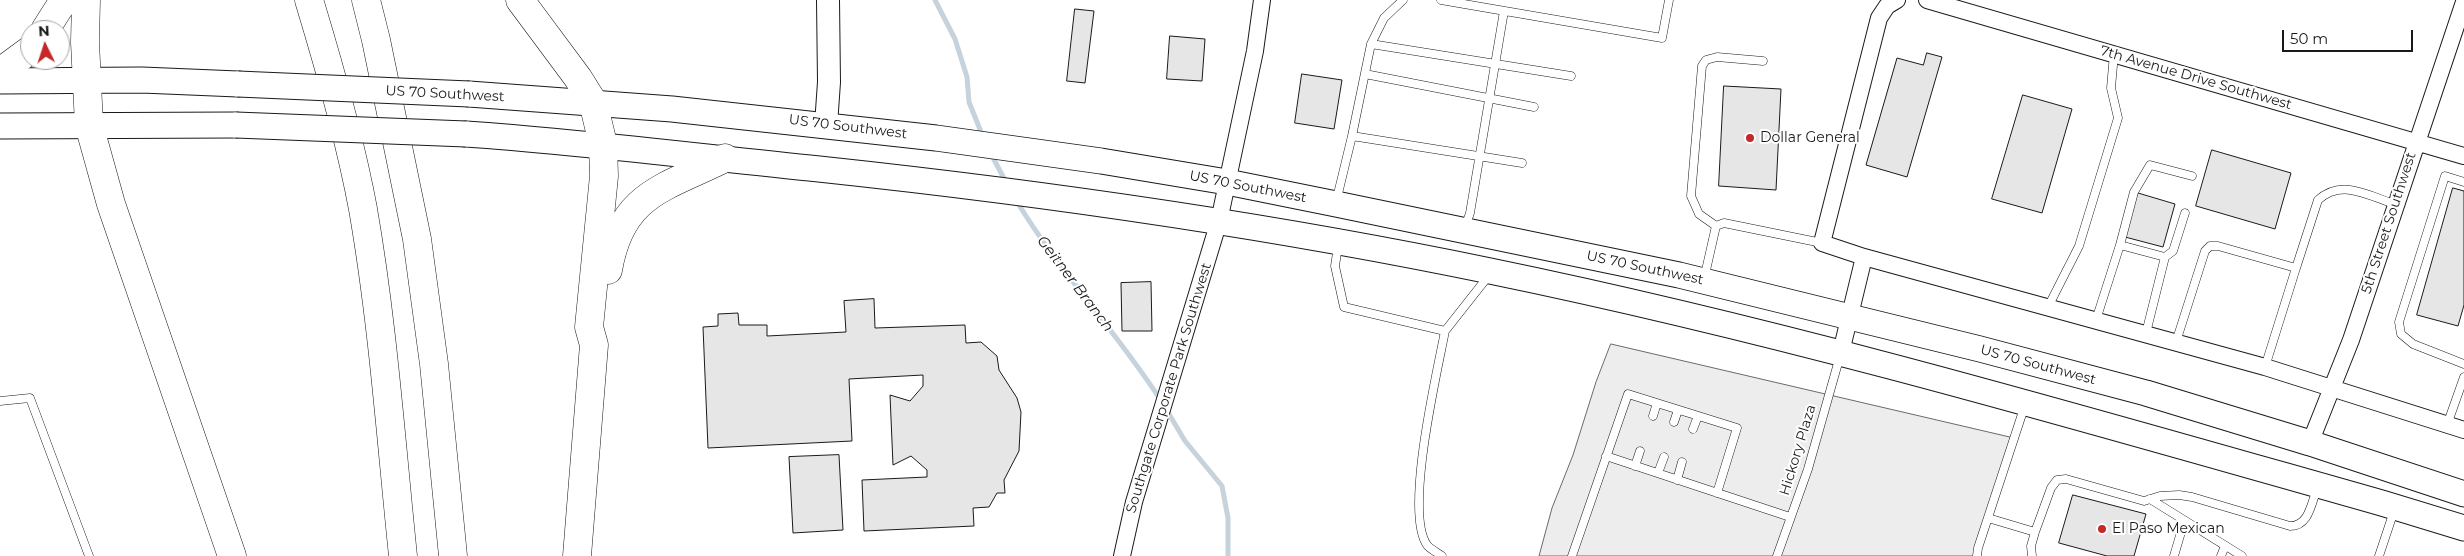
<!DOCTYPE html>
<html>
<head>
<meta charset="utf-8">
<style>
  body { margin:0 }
  #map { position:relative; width:2464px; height:556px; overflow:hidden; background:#fff; font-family:Montserrat,sans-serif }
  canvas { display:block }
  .north { position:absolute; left:20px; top:20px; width:50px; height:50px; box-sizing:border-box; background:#fff; border:1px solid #a3a3a3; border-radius:50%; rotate:356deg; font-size:14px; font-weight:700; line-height:20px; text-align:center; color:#1a1a1a }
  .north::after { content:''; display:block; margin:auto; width:18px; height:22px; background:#c62828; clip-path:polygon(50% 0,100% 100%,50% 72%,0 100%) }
  .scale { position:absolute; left:2282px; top:30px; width:131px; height:22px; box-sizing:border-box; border:2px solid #1a1a1a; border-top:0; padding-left:6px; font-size:15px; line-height:18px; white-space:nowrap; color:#1a1a1a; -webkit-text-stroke:4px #fff; paint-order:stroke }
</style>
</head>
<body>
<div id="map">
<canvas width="2464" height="556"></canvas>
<div class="north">N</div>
<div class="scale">50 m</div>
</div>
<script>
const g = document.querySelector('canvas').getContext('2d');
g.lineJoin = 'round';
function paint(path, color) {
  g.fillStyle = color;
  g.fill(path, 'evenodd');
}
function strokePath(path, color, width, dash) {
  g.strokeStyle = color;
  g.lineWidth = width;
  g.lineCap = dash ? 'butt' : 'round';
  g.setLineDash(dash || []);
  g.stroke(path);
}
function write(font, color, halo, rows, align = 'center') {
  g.font = font + ' Montserrat,sans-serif';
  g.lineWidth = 4;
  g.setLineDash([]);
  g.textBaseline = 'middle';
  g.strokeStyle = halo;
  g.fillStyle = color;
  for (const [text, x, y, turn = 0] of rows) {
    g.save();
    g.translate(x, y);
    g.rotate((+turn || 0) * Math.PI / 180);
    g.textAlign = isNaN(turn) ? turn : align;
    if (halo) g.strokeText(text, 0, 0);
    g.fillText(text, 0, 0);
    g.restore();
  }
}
const parking = new Path2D(`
  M1611,344l403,94 -37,118h-438l13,-48 21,-53 23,-73z`);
paint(parking, '#ededed');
strokePath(parking, '#6a6a6a', 1);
strokePath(new Path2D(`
  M935,0l20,39 12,38 2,25 14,35
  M991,154l16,30
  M1016,200c42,70 100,131 144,199
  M1166,409l19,32 37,45 6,32v38`), '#c6d2dc', 5);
const building = new Path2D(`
  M1075,9l19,2 -9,72 -18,-2z
  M1170,36l35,3 -3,42 -35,-2z
  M1927,53l15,4 -35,120 -41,-12 31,-107 26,7z
  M1302,74l40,6 -8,49 -39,-6z
  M1724,86l57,3 -5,101 -57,-4z
  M2023,95l49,14 -30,104 -50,-14z
  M2212,150l79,23 -16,56 -79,-23z
  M2453,188l11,3v114l-6,21 -41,-11z
  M2138,193l37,11 -12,43 -38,-10z
  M1151,282l1,49h-30l-1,-48z
  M874,299l1,29 90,-3 1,18 15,-1 16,14 2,14 18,28 4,14 -2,39 -15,29 1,13h-8l-8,14 -16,1 1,18 -110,5 -2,-51 65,-3v-7l-16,-14 -18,9 -3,-70 20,6 13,-15v-11l-74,4 3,62 -144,7 -5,-121 15,-1v-12l20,-1 1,12h28v11l79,-4 -2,-31z
  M839,455l4,75 -50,3 -4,-76z
  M2073,495l73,19 -12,42h-27l-48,-13z`);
paint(building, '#e6e6e6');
strokePath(building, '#1a1a1a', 1);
const lane = new Path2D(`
  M1403,0l-19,18 -13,26 -19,92 170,27
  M1441,0l221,38 7,-38
  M1371,44l200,32
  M1365,74l169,33
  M2464,182l-19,-6 -46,146 2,12 12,10 51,20
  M1336,202l16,-66
  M1716,226l-17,-12 -8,-18 11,-130 4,-6 11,-3 46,4
  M1465,227l5,-14 34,-202
  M2120,245l14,-53 16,-27 42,11
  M1338,246l-3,20 9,41 101,24 45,-57
  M2165,257l8,-6 12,-38
  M1704,279l12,-53 8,-3 98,20
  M2048,307l31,-61 39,-128 -7,-30 3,-34
  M2096,320l24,-75 45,12 -19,76
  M2176,342l29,-91 5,-5h8l78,22 22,-68c24,-22 51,-4 79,5
  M2265,367l31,-99
  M0,401l30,-3 59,158
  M1653,416l4,-13
  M1674,422l4,-12
  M2447,425l17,-48
  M1693,429l5,-13
  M1606,456l184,61
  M1635,466l5,-15
  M1658,473l6,-16
  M1677,480l5,-18
  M2150,499l92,57
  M1988,518l47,14 16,-44 6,-8 9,-1 78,22 16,-5 19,-1 13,2 98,29c19,0 21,-22 27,-37
  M1442,556c-4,-3 -12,-7 -15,-11 -23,-33 10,-172 18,-214
  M1572,556l56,-162 109,34 -20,65
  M1777,556l31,-87 32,-113
  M1977,556l1,-8 47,-143
  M2032,556l-1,-10 4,-14
  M2174,556l10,-34
  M2221,556l4,-10
  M2379,556l15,-45`);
const street = new Path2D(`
  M1897,0l-10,6 -8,12 -57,225 42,14 401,110 199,63
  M1927,0l537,156
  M1841,352l23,-95
  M2310,443l41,-103 113,-338
  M1122,556l12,-54 85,-281 36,-170 7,-51`);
const secondary = new Path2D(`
  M826,125l3,-43 -1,-82`);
const primary = new Path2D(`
  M0,81l142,-1 96,4
  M469,94l203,15 264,29 165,23 126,21 109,22 343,71 301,74 166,44 164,50 154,51
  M0,126l236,-1
  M466,134c118,8 235,23 353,35 225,24 449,56 671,102 302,62 598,149 895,233l79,24`);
const highway = new Path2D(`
  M86,0l-1,42 4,83 22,79 121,352
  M309,0c21,69 41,139 54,209 20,115 28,232 40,347
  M366,0l10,40 41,199 17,125 19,192
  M520,0l58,78 15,24 10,42 1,32 -15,151 5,18 -17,211
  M45,30l19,-30
  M0,72l30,-22
  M608,270c13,-77 57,-82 117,-112`);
strokePath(lane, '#1a1a1a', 9);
strokePath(street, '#1a1a1a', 18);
strokePath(secondary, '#1a1a1a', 24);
strokePath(primary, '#1a1a1a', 27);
strokePath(highway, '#1a1a1a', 29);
strokePath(lane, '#fff', 8);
strokePath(street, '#fff', 16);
strokePath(secondary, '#fff', 22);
strokePath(primary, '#fff', 25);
strokePath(highway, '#fff', 28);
const primaryBridge = new Path2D(`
  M238,84l231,10
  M236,125l230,9`);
strokePath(primaryBridge, '#1a1a1a', 27, []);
strokePath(primaryBridge, '#fff', 25);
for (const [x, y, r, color] of [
  [1750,138,5,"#c62828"],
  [2102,529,5,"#c62828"]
]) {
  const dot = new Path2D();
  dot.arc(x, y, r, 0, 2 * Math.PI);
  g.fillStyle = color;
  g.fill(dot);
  strokePath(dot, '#fff', 2);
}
write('14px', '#1a1a1a', '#fff', [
  ["7th Avenue Drive Southwest",2196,78,16],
  ["US 70 Southwest",445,94,3],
  ["US 70 Southwest",848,127,7],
  ["US 70 Southwest",1248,187,11],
  ["5th Street Southwest",2389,223,-72],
  ["US 70 Southwest",1645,268,12],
  ["US 70 Southwest",2038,365,15],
  ["Southgate Corporate Park Southwest",1169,388,-73],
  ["Hickory Plaza",1798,450,-73]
]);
write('14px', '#1a1a1a', '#fff', [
  ["Dollar General",1760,138],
  ["El Paso Mexican",2112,529]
], 'left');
write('italic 15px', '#1a1a1a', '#fff', [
  ["Geitner Branch",1075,284,53]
]);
</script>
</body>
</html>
